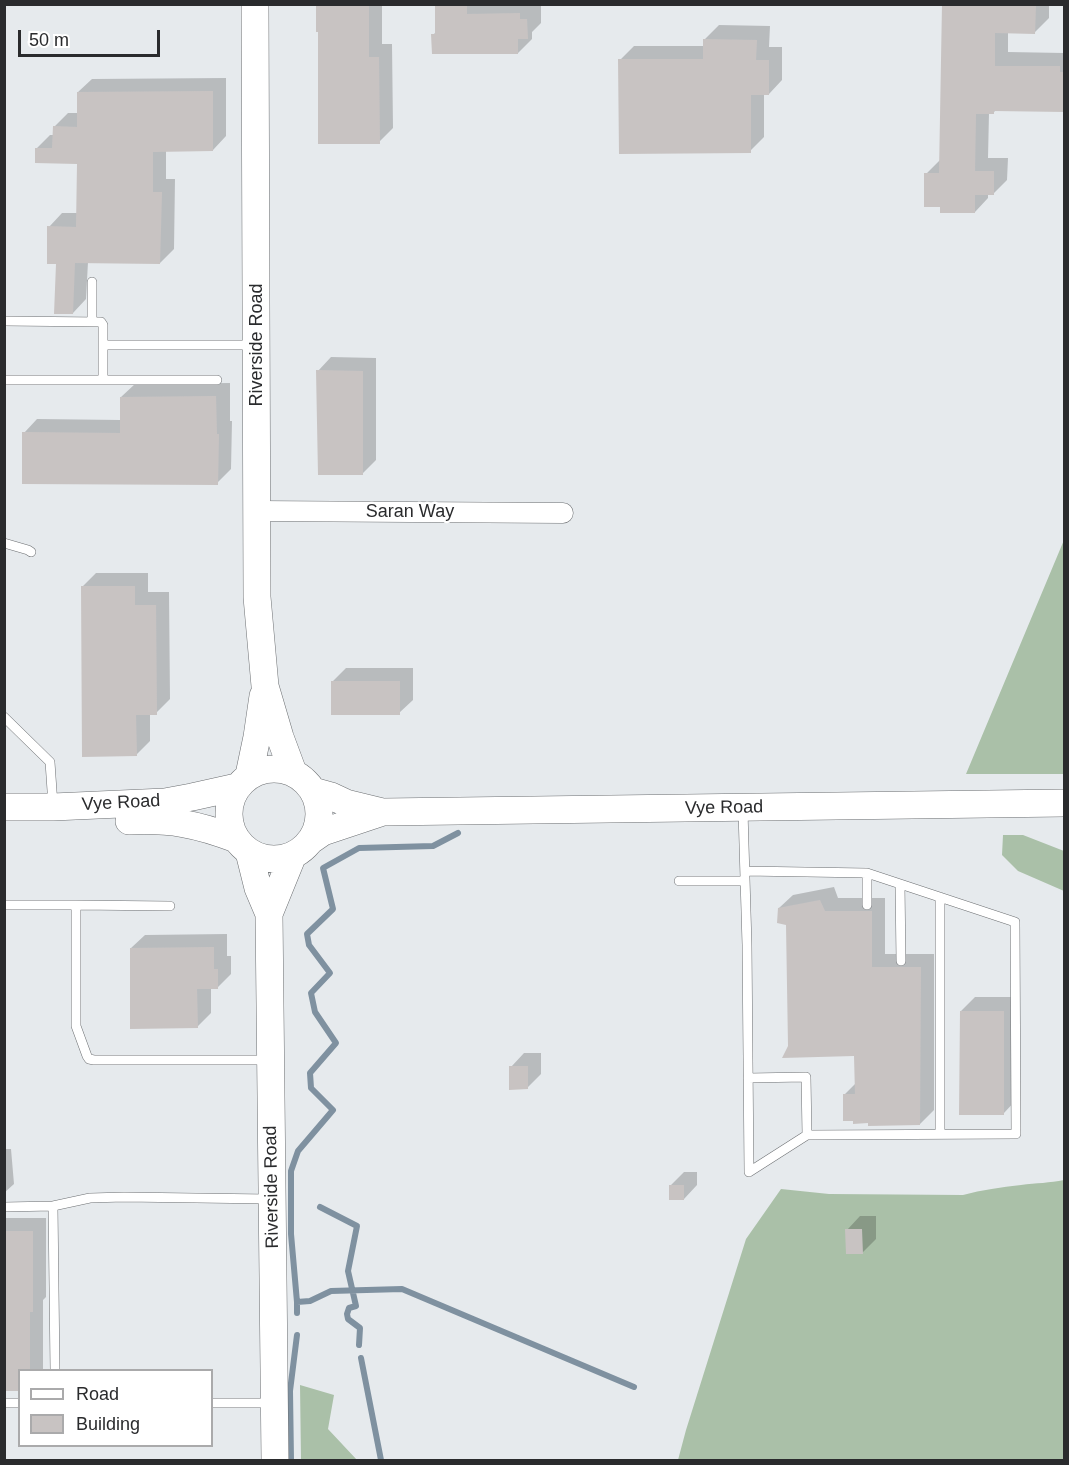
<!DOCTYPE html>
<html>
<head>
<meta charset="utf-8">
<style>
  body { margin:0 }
  #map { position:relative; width:1069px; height:1465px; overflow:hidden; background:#e6eaed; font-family:Arial,sans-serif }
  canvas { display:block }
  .frame { position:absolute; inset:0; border:6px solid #2a2b2d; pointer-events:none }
  .legend { position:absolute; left:18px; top:1369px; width:195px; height:78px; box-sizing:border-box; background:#fff; border:2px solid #aaaaab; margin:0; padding:8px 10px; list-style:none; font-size:18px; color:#2a2b2d }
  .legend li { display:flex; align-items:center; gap:12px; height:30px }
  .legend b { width:30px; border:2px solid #aaaaab }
  .scale { position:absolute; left:18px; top:30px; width:142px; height:27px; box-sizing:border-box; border:3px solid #2a2b2d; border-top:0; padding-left:8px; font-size:18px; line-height:21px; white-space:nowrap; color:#2a2b2d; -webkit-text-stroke:4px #fff; paint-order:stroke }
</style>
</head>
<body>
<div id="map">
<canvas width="1069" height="1465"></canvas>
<div class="frame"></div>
<ul class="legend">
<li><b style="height:8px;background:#fff"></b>Road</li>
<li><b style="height:16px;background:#c8c3c2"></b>Building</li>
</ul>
<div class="scale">50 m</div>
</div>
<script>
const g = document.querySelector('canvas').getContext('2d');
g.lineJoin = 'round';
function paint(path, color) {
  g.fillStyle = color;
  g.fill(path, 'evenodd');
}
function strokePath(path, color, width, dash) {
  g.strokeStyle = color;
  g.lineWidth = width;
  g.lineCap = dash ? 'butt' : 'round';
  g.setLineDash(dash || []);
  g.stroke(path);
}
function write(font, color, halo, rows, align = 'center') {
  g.font = font + ' Arial,sans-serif';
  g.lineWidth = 4.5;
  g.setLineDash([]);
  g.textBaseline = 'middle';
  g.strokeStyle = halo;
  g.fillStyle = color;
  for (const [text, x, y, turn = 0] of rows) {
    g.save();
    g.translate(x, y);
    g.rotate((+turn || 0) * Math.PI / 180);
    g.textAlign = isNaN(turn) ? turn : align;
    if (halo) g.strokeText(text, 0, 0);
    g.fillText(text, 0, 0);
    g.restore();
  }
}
paint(new Path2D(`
  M1064,540v234h-98z
  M1003,835h20l41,16v40l-46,-20 -16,-16z
  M1064,1180v280h-386l8,-30 60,-191 35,-50 48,5 134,1c19,-5 38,-8 58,-10 15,-2 29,-2 43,-5z
  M300,1385l34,10 -6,34 29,31h-56z`), '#aac0a8');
paint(new Path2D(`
  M317,4h65v40h10l1,84 -14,14 -60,-112z
  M437,4l104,1v18l-9,9v7l-14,14 -85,-18 4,-4z
  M944,4h105v14l-14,14h-27v20l56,1v57l-67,-1 -4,4h-4l-1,45h20l-1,22 -14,14 -5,-1v5l-13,14 -34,-6 -15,-32 14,-14z
  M719,25l51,1 -1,21h13v33l-13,14h-5v43l-14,14 -130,-91 14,-14h71v-7z
  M226,78v58l-13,14h-47v29h9l-1,70 -14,14 -72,-1 -2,37 -13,14 -16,-50 -8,-36 13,-14h16v-51l-42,-13 14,-14h4v-8l14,-14h11l-1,-21 14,-13z
  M331,357l45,1v102l-13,13 -45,-102z
  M230,383v38h2l-1,48 -14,14 -193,-50 13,-14 84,1v-23l14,-13z
  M96,573h52v19h21l1,107 -14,14h-6v28l-14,14 -54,-168z
  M346,668h67v32l-14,13 -67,-31z
  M834,887l4,11h47v56h49v156l-14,14 -51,-2 -25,-27 12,-12v-28l-66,-8 -3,-124 -8,-15 14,-13z
  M227,934v22h4v18l-14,14h-6v25l-14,14 -66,-79 14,-13z
  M975,997h43l-1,102 -13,14 -43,-102z
  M524,1053h17v21l-14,14 -16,-21z
  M4,1149h7l3,35 -10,9z
  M684,1172h13v13l-13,14 -14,-13z
  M860,1216h16v23l-14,14 -15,-23z
  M4,1218h42v79l-3,3v70h-23l-16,20z`), '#0003');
strokePath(new Path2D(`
  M320,1207l37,19 -9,45 8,35 -7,2 -2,6 1,5 12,9 -1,17
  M297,1302l13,-1 21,-10 71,-2 232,98
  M297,1313v-11l-6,-68v-63l7,-20 35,-41 -22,-22 -1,-15 26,-30 -21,-31 -4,-19 19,-20 -21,-28 -2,-11 26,-25 -10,-41 36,-20 74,-2 25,-13
  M361,1358l20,102
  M291,1460l-1,-69 7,-56`), '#7f91a0', 6);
paint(new Path2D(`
  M316,4h53v53h10l1,87h-62v-112h-2z
  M435,4h32v10l53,-1v6h7l1,20h-10v15h-86l-1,-20h4z
  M942,4l94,1 -1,29 -40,-1v33h65v6h5v40l-71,-1v3h-18l-1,57h19v24h-19v18h-35v-6h-16v-34h15z
  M703,39l54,1 -1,20h13v35h-18v58l-132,1 -1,-95h85z
  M213,91v60l-60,1v40h9l-2,72 -85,-1 -2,51h-19l2,-50h-9v-38l29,1 1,-63 -42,-1v-15h17l1,-22 24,1v-35z
  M316,370l47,1v104h-45z
  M216,396l1,38h2l-1,51 -196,-1v-52l98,1v-36z
  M81,586h54v19h21l1,110h-21l1,41 -55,1z
  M331,681h69v34h-69z
  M820,900l5,11h47v56h49l-1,158 -52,1v-3l-15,1v-3h-10v-27h12l-1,-38 -72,2 6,-12 -2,-121 -9,-2 1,-15z
  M214,947v22h4v20h-21l1,39 -68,1v-81z
  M960,1011h44v104h-45z
  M509,1066h19v23l-19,1z
  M669,1185h15v15h-15z
  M845,1229h17l1,25h-17z
  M4,1231h29v81h-3v59h-10v20h-16z`), '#c8c3c2');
const lane = new Path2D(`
  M92,282v40
  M4,321l97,1 2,3v55h-99
  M103,345h151
  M103,380h114
  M4,543l24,7 3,2
  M4,717l46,45 3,43
  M743,811l4,134 2,227
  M745,871l122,2 148,49 1,212 -209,1 -58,37
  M867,873v32
  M679,881h66
  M900,884l1,77
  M940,897v237
  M4,905h72
  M170,906l-94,-1v121l11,30 2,3 5,1h174
  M748,1078l58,-1 1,58
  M53,1206l2,164
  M4,1207l49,-1 37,-8 34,-1 144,2
  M4,1403h16
  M212,1403h60`);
const street = new Path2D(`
  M257,511l306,2`);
const secondary = new Path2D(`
  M255,4l2,593 8,89 15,51 13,35
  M229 814a45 45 0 1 1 90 0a45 45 0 1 1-90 0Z
  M249,775l8,-38 6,-41
  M313,791l18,5 15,7 37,9 681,-9
  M4,807h49l112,-5 27,-5 45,-10
  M129,821c41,-2 68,3 107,18
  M310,841l13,-9 60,-20
  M249,852l9,36 11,26
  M275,1460l-6,-546 24,-59`);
strokePath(lane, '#6c6f72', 10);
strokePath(street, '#6c6f72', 21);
strokePath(secondary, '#6c6f72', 28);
strokePath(lane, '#fff', 9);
strokePath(street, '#fff', 20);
strokePath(secondary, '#fff', 27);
write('18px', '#2a2b2d', '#fff', [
  ["Riverside Road",257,345,-90],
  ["Saran Way",410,512],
  ["Vye Road",121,803,-3],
  ["Vye Road",724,808,-1],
  ["Riverside Road",272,1187,-91]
]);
</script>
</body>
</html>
